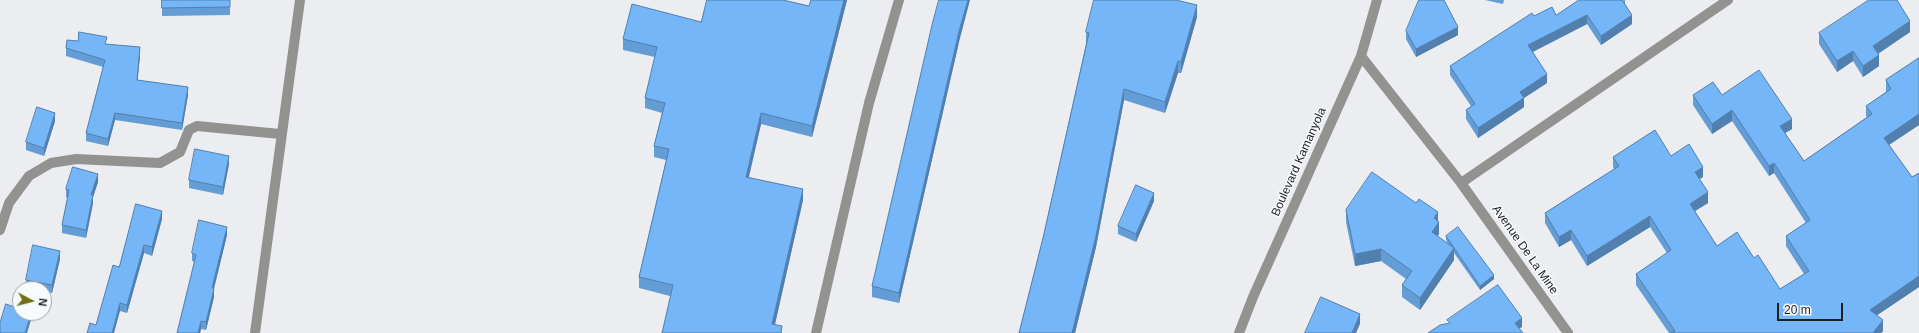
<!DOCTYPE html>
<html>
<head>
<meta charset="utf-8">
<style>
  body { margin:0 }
  #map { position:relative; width:1919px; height:333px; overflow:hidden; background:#ebedf0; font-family:Helvetica,sans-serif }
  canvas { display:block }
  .north { position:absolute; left:12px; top:281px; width:40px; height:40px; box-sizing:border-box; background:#f8fbfe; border:1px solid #a1a3a5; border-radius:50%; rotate:97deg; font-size:11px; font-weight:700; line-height:16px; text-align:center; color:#1e1e1f }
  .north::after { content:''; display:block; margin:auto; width:14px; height:18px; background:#716f11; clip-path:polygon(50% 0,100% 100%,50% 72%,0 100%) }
  .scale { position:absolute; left:1777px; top:303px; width:66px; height:18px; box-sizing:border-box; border:2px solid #1e1e1f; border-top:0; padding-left:5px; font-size:12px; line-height:14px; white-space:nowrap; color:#1e1e1f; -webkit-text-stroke:3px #f8fbfe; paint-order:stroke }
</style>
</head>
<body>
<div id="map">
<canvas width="1919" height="333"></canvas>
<div class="north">N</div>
<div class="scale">20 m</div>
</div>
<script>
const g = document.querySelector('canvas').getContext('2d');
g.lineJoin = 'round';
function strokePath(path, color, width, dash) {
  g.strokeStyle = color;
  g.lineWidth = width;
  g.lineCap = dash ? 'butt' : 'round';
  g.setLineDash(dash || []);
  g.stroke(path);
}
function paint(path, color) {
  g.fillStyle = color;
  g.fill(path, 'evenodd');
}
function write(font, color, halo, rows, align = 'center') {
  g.font = font + ' Helvetica,sans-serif';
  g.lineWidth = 3;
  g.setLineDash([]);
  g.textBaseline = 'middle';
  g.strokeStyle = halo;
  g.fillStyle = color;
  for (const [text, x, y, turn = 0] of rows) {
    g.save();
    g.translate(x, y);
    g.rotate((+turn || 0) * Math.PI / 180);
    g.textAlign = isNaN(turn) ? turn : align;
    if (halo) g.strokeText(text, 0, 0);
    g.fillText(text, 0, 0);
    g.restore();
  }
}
strokePath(new Path2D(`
  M1361,56l100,127 107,150
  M1461,183l267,-183
  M0,230l9,-27 20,-27 22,-13 25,-4 84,4 20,-11 9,-22 8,-4 83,8
  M255,333l45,-333
  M816,333l53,-230 30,-103
  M1239,333l14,-36 108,-241 16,-56`), '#929291', 10);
paint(new Path2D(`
  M162,0h68v15l-68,1z
  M847,0l-35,137 -51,-13 -12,53 54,23 -28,124 7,9 -112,-37 -31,-8v-11l27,-117 -12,-3v-11l8,-33 -17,-5v-10l10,-41 -32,-7v-11l78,-17z
  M1485,0h19l-1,4z
  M1625,0v3l-1,1 8,20 -31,21 -14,-21 -54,28 14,31 -23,15v9l-46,31 -12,-19v-9l5,-4 -21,-31v-9l84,-50 22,-1z
  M1197,17l-16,56h-3l-13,40 -41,-13 -28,147 -21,86h-56l24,-95 43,-194v-12z
  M1406,31l52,4 -42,22 -10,-18z
  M1910,32l-32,22 1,12 -16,11 -10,-16 -16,11 -18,-28v-11z
  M959,42l-60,261 -27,-6v-11z
  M107,44l33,11 -3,25 51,15 -6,35 -67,-10 -7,26 -22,-5v-8l17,-66 -37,-11v-8z
  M1919,58v67l-30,20 23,32 7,-4v114l-42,28 6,16 -2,2h-212l-33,-48v-11l31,-21 -17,-26 -63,39 -16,-26 -12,7 -14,-24v-10l69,-44 -1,-2v-10l58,-1 32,21 -4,2 9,24 -13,8 22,35 37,12 26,31 24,-15 -18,-28v-10l20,-13 -32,-50 -5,3 -37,-55 -20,13 -19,-29v-10h29l70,34 -7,4 19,28 63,-44 -1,-1v-10l20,-14v-12z
  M55,121l-11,35 -18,-6v-8z
  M229,164l-6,31 -34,-7v-8z
  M98,182l-5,15v6l-7,35 -24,-5v-8l6,-27 -2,-1v-8z
  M1154,201l-18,41 -18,-8v-8z
  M1416,203l22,18 1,13 -2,2 11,8 -2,-4v-4l48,43 -14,11 -26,-37v7l-34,50 -18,-13v-12l4,-6 -25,-18 -26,5 -9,-44v-12z
  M162,219l-10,37 -8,-3 -17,60 -7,-2 -24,14 23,-58z
  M227,235l-13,54v8l-8,33 -5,-1 -1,4h-23l18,-71 -3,-1v-8z
  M60,259l-8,34 -8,-1v-3h-13l-5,-1v-8z`), '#649dd5');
paint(new Path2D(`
  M844,0h3l-35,137v-11z
  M968,0h2l-11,42 -60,261v-10l60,-262z
  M1197,5v12l-16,56v-11z
  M1587,15v9l-59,30v-9z
  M1632,15v9l-31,21v-9z
  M1910,21v11l-37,25v-11z
  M1458,27v8l-42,22v-8z
  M140,47v8l-3,33v-8z
  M1853,51v10l-16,11v-11z
  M1879,55v11l-16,11v-11z
  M1178,61v12l-13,40v-11z
  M1547,74v9l-23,15v9l-46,31v-10l42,-36z
  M188,87v8l-6,35v-7z
  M1124,89v11l-28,147 -21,86h-3z
  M1732,110v11l-20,13v-10z
  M55,113v8l-11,35v-8z
  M115,113v7l-7,26v-7z
  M761,113v11l-15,64v-11z
  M1919,114v11l-35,23v-10z
  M1792,119v10l-12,7v-10z
  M229,156v8l-6,31v-8z
  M1774,163v10l-5,3v-10z
  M1703,167v10l-8,5v-10z
  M98,174v8l-5,15v6l-7,35v-8l5,-35z
  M803,189v11l-30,133 -1,-9z
  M1708,192v11l-18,11v-10z
  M1154,193v8l-18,41v-8z
  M162,211v8l-10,37v-9z
  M1438,212v11l1,-1v12l-7,10v-12l2,-14z
  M1650,216v11l-63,39v-10z
  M227,227v8l-15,61v-8z
  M1571,230v10l-12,7v-10z
  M144,245v8l-17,60v-8z
  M1454,248v12l-34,50v-12z
  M1381,249v12l-26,5v-12z
  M60,251v8l-8,34v-8z
  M1494,275v4l-14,11v-4z
  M1919,276v11l-49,33v-10z
  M214,289v8l-8,33v-8z
  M120,303v8l-6,22h-2z
  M31,313v7l-4,13h-2z
  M1360,314v10l-4,9h-4z
  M1522,318v9l-7,4v-8z
  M1883,320v11l-2,2h-8z
  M201,321v8l-1,4h-2z`), '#517fae');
const building = new Path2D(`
  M162,0h68v7l-68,1z
  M707,0h76l26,6 2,-6h33l-32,126 -51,-13 -15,64 57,12 -31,135 10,2 -1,7h-119l11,-48 -34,-8 30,-128 -15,-3 11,-43 -20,-5 12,-51 -34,-8 9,-35 69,18z
  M939,0h29l-9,31 -60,262 -27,-7 60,-261z
  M1094,0h82l21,5 -16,57 -3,-1 -13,41 -41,-13 -28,147 -24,97h-53l24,-95 46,-205 -3,-1z
  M1419,0h25l14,27 -42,22 -10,-18z
  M1579,0h43l10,15 -31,21 -14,-21 -59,30 19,29 -27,18 4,6 -46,30 -12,-18 9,-6 -25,-38 82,-53 2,3 18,-9 4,8z
  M1869,0h28l13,21 -37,25 6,9 -16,11 -10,-15 -16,10 -18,-28z
  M79,32l28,5 -2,7 35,3 -3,33 51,7 -6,36 -67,-10 -7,26 -22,-6 19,-73 -39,-12 1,-8 11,1z
  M1919,58v56l-35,24 28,39 7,-4v103l-49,34 13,10 -10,13h-202l4,-2 -39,-57 35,-24 -21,-34 -63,40 -16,-26 -12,7 -14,-24 74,-47 -6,-9 42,-27 16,26 18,-12 14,23 -8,5 13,20 -18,12 27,42 20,-14 17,26 4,-3 22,34 29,-18 -23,-35 24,-16 -36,-57 -5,3 -37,-56 -20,14 -19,-29 20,-13 9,13 37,-25 33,49 -12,7 24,35 68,-47 -6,-8 25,-17 -5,-9z
  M37,107l18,6 -11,35 -18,-6z
  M195,149l34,7 -6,31 -34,-7z
  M73,167l25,7 -7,21h2l-7,35 -24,-5 7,-35 -3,-1z
  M1372,172l44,31 3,-4 19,13 -4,6 5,4 -7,10 22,16 -34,50 -18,-13 10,-14 -31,-22 -26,5 -9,-44z
  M1136,185l18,8 -18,41 -18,-8z
  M136,204l26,7 -10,36 -8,-2 -17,60 -7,-2 -8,30h-25l3,-10 6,2 17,-60 6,2z
  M199,220l28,7 -15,61 2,1 -8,33 -5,-1 -3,12h-21l19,-78 -4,-2z
  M1458,227l36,48 -14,11 -34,-50z
  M33,245l27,6 -8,34 -26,-5z
  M1498,285l24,33 -7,5 8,10h-95l12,-8 10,-2 -3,-3z
  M1321,297l39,17 -8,19h-47z
  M6,304l14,5v4h11l-6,20h-25v-10z`);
paint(building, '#74b6f8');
strokePath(building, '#517fae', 1);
write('12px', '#1e1e1f', '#f8fbfe', [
  ["Boulevard Kamanyola",1299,162,-66],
  ["Avenue De La Mine",1525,250,55]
]);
</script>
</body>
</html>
